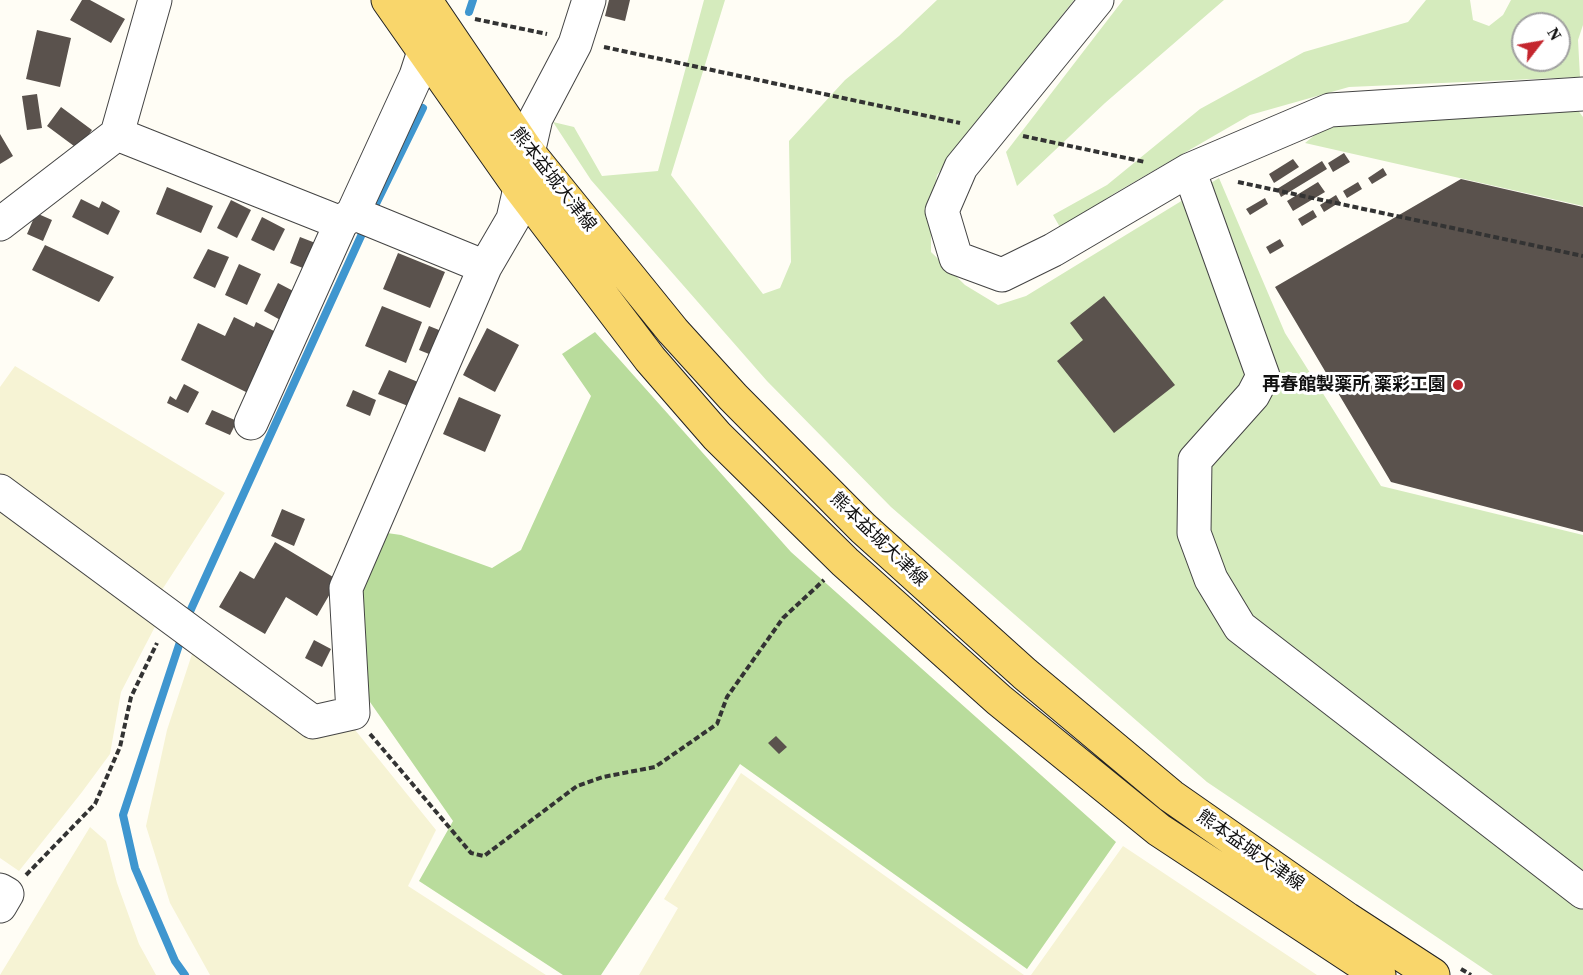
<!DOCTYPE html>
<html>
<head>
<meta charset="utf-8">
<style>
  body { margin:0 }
  #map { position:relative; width:1583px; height:975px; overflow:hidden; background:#fffdf5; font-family:"Source Serif 4",serif }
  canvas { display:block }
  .north { position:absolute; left:1511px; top:12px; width:60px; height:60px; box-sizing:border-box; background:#fff; border:2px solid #a0a0a0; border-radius:50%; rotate:59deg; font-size:16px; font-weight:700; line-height:24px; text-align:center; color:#111 }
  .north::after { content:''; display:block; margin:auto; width:21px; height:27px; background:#c4262e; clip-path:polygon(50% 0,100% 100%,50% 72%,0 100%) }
</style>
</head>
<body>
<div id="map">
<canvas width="1583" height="975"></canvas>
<div class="north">N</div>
</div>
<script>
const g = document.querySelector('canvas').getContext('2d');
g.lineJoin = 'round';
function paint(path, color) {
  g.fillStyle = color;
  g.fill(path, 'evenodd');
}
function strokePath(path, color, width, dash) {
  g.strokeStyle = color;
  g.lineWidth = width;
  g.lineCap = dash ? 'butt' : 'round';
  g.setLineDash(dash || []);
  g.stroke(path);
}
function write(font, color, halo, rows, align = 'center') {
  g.font = font + ' "Source Serif 4","Noto Sans JP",serif';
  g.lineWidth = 6;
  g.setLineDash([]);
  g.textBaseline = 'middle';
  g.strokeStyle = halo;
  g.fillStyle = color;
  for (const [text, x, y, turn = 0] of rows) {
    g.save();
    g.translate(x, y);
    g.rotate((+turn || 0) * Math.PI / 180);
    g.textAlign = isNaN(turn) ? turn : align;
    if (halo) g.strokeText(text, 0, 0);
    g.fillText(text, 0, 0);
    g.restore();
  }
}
paint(new Path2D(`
  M15,366l210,127 -67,103 -158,-116v-93z
  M0,505l159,114 -38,73 -11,62 -28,38 -63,79 -19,-13z
  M194,648l122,82 27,-15 93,115 -28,56 138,89h-336l-40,-72 -24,-77 21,-96z
  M741,773l283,202h-385l39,-67 -14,-9z
  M90,827l16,14 11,42 22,61 17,31h-156z
  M1123,846l194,129h-286z`), '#f6f3d4');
paint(new Path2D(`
  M704,0h21l-54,175 92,119 17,-6 11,-26 -2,-121 56,-61 54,-44 38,-36h137l-137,175 -6,36v41l34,33 33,20 28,-9 193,-118 66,155 96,153 202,49v440h-90l-286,-193 -316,-275 -124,-126 -176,-201 -38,-58 21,5 28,49 56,-5z
  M1123,0h101l-119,103 -88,83 -11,-34z
  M1426,0h44l3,20 16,6 14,-11 8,-15h72v25l-5,15 2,37 -231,10 -99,28 -135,78 -54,36 -8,-14 54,-30 93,-76 104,-57 104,-30zM1523,24h36v36h-36z
  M1577,109l6,8v89l-278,-63 22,-18z`), '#d5ebbd');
paint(new Path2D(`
  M595,332l196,220 325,290 -89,127 -287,-205 -139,211h-38l-144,-94 34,-60 -90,-129 -8,-100 25,-60 21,3 91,33 29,-18 70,-154 -29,-42z`), '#b9dc9c');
strokePath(new Path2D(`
  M469,12l4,-12
  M372,212l51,-104
  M187,618l179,-393
  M182,636l-59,179 12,53 40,93 10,14`), '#3f96cf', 8);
paint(new Path2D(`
  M82,0h8l35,19 -14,24 -41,-23z
  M609,0h21l-5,21 -20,-5z
  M37,30l34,8 -11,49 -34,-8z
  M37,94l5,34 -15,2 -5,-34z
  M61,107l31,23 -14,19 -31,-23z
  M0,134l13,22 -13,8z
  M1344,153l6,9 -17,10 -5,-9z
  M1293,159l6,8 -25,16 -5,-9z
  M1322,161l5,8 -46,28 -4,-8z
  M1383,168l4,7 -15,9 -4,-6z
  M1461,179l122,28v325l-192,-50 -116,-195z
  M1318,182l7,10 -32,19 -6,-10z
  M1358,182l4,7 -15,9 -4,-7z
  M167,187l46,19 -12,27 -45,-19z
  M1336,195l4,7 -16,10 -4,-7z
  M1265,198l3,6 -18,11 -4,-6z
  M81,199l18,9 3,-7 18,10 -12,24 -36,-18z
  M231,200l20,10 -14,28 -20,-10z
  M1313,210l4,7 -15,9 -4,-7z
  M36,213l16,7 -9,21 -16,-7z
  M262,217l23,12 -11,22 -23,-11z
  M300,237l18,7 -10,26 -18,-7z
  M1280,239l4,7 -14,8 -4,-7z
  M45,245l69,32 -15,25 -67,-32z
  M208,249l21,8 -14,31 -22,-10z
  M398,253l47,19 -15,36 -47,-19z
  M239,264l22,10 -14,31 -22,-10z
  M278,283l21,11 -15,28 -20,-11z
  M1104,296l71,89 -61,48 -57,-72 26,-21 -13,-17z
  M382,306l40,16 -16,41 -41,-17z
  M234,317l20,10 2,-5 20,10 -28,61 -67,-33 17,-37 27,13z
  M429,326l15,6 -10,24 -15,-6z
  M487,328l32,17 -24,47 -32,-17z
  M389,370l29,12 -10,24 -30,-12z
  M184,384l15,8 -11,21 -21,-10 3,-7 6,4z
  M353,390l23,10 -6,16 -24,-10z
  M459,397l42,18 -16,37 -42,-18z
  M212,410l25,11 -7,14 -25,-11z
  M282,509l23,10 -11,27 -23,-10z
  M275,542l63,38 -21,36 -31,-19 -21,37 -46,-27 21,-36 14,8z
  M314,640l17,9 -9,18 -17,-9z
  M776,736l11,11 -8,7 -11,-11z`), '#5a524d');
const minor = new Path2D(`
  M1097,0l-136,167 -19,44 14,47 46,17 51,-25 136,-80 141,-60 253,-16
  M117,134l38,-134
  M1189,170l74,206 -10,19 -58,65 -1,73 17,46 29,48 343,265
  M353,213l63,-137 15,-46
  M0,224l117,-90 224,89
  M251,423l90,-200 12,-10 132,54
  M0,491l313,231 40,-9 -7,-125 139,-321 28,-48 23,-101 39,-74 14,-44
  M0,890l7,4 -7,12`);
const major = new Path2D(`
  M388,0l132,188 130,171 67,77 128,126 154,138 160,130 220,145
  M425,0l103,152 145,179 60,66 130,131 162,146 146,122 176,123 86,56`);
strokePath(minor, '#444', 35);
strokePath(major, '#222', 35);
strokePath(new Path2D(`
  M475,19l72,15
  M604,47l356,76
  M1023,136l122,26
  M1238,182l345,74
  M370,734l101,119 13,3 93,-70 26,-9 52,-10 62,-43 10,-27 56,-79 41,-38
  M26,875l69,-71 25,-57 11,-50 26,-54
  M1461,969l10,6`), '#333', 4, [6, 3]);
strokePath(minor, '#fff', 33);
strokePath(major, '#f9d66b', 33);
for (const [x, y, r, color] of [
  [1458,385,6,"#c4262e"]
]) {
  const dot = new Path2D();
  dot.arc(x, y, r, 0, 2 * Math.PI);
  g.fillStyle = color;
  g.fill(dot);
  strokePath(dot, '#fff', 2);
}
write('18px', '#111', '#fff', [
  ["熊本益城大津線",553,180,52],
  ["熊本益城大津線",878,540,44],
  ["熊本益城大津線",1250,851,35]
]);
write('bold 18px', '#111', '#fff', [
  ["再春館製薬所 薬彩工園",1446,385]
], 'right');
</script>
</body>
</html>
